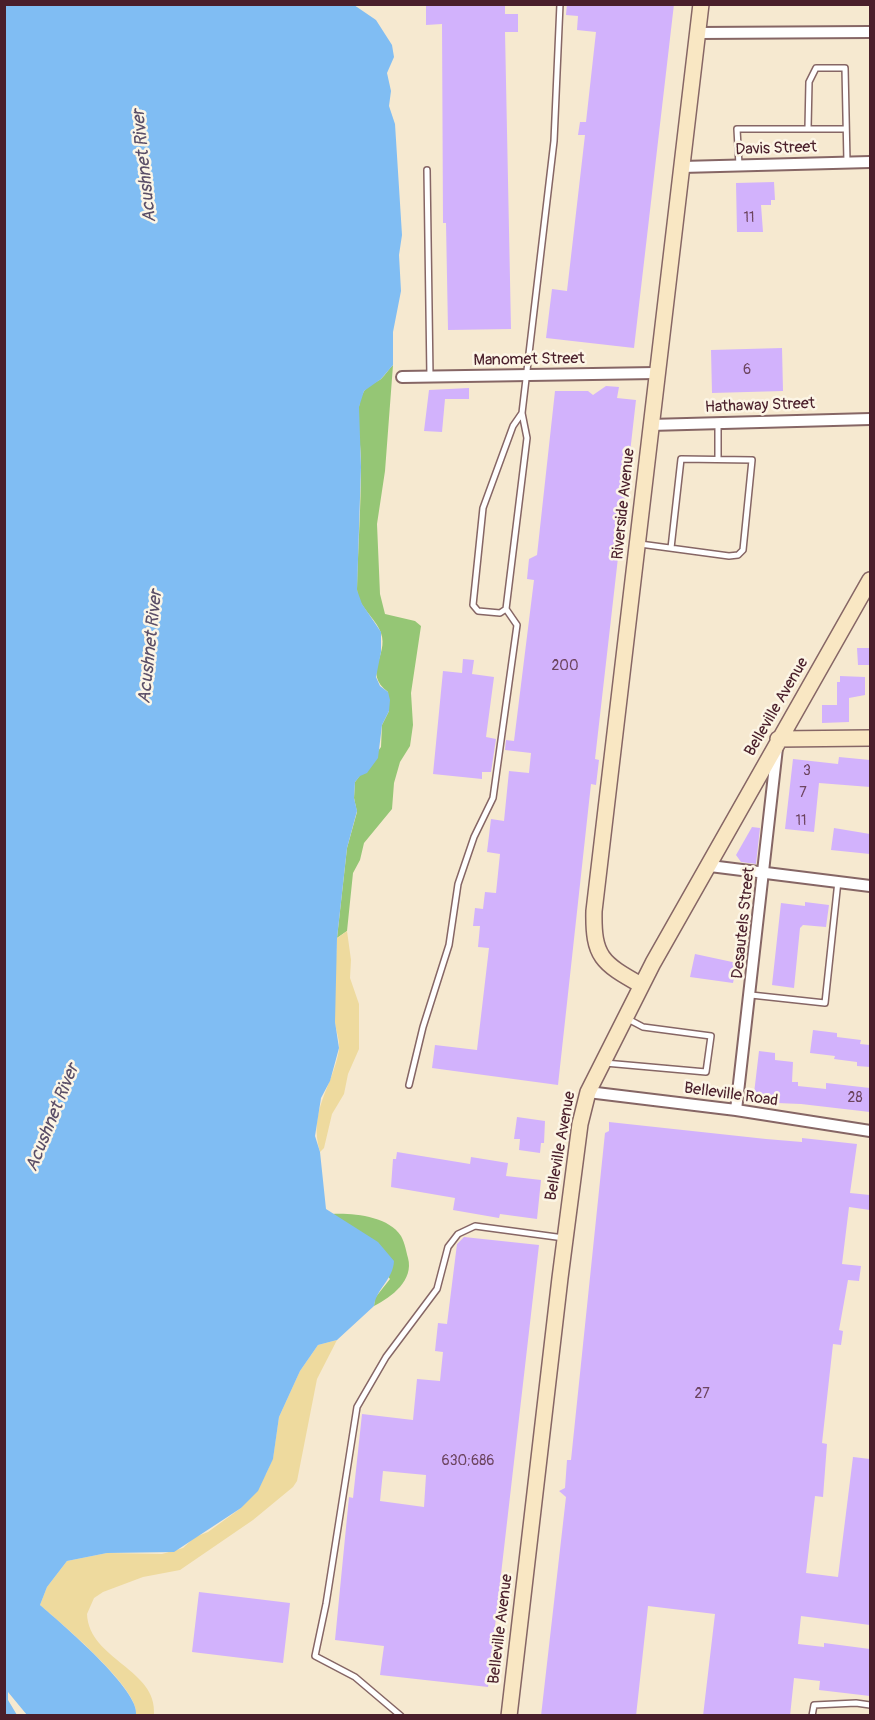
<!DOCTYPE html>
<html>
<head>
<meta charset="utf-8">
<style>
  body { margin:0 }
  #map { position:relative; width:875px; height:1720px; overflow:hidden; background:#f6e9d0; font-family:Pangolin,sans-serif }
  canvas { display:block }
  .frame { position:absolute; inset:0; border:6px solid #4a1f2b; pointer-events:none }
</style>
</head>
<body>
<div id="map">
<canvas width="875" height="1720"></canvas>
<div class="frame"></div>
</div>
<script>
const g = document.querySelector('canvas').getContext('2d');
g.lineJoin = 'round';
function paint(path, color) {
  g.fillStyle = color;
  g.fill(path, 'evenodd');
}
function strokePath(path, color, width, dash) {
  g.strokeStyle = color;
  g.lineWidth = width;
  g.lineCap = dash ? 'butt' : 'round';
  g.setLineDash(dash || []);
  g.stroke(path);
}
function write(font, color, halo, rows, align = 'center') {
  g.font = font + ' Pangolin,sans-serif';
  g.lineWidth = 5;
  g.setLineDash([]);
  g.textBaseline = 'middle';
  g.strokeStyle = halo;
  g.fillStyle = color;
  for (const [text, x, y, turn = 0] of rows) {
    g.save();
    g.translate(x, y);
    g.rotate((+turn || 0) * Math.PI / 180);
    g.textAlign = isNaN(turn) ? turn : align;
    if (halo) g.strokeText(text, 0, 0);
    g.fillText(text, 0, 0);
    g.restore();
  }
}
paint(new Path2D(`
  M393,365l-8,106 -8,53 3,70 5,20 30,7 6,5 -10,67 2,32 -3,21 -10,16 -6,21 -2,26 -28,34 -4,17 -7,13 -6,58 -10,7 10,-90 10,-36 -3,-14 1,-16 26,-35 1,-22 7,-14 -1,-19c-26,-20 1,-36 -7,-59 -5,-15 -24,-27 -24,-44 1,-41 4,-83 4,-124 1,-22 -8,-52 2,-72 4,-8 12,-10 18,-14 4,-4 8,-10 12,-14z
  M332,1214c21,-1 56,2 69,22 4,7 5,15 7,22 6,22 -16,39 -34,48l1,-8 15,-19 -49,-59z`), '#95c675');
paint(new Path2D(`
  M347,931l4,29 -1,18 9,26v45l-11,25 -4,20 -12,20 -8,34 -4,4c-12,-42 12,-63 19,-102 1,-9 -3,-19 -4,-28 -2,-27 1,-56 2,-84z
  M337,1340l-20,39 -20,102 -4,6 -40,33 -73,50 -37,7 -40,15 -9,6 -7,16c2,46 71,55 67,101h-18c5,-25 -75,-92 -96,-110l7,-18 20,-26 40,-8 55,1 21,-6 12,-11 13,-5 33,-24 25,-34 7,-16 6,-41 21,-46 18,-26z`), '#eeda9e');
paint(new Path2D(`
  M5,4l349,1 22,15 16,25 2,12 -7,16 4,18 -2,15 6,18 7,111 -3,20 2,36 -8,41v33l-12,14 -17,12 -5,16 2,60 -4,123 5,14 19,28v20l-5,25 4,9 8,6 2,8 -1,11 -7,14 -4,33 -11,15 -7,3 -5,6 -1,16 3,13 -10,37 -10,90 -2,84 4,26 -9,33 -9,17 -6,38 5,16 6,57 52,33 16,19c-1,19 -18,28 -20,45l-37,34 -19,5 -18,26 -21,46 -6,42 -7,15 -8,17 -17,17 -67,44 -67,1 -40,8 -20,26 -7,18c21,18 101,86 96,110h-109l-19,-23v8l9,15h-12z`), '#80bdf3');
paint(new Path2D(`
  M426,4h79v10h13v18h-13l6,297 -63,1 -2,-107h-3l-1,-199 -16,1z
  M567,4h107l-40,344 -88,-10 6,-49 15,2 18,-156h-7l2,-13h6l10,-90 -19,-2 1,-14 -12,-1z
  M774,182l1,18h-4v5h-10l2,27h-26l-1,-49z
  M782,348l1,43 -71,2 -1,-43z
  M606,386l13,1 -2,11 19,2 -41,359 4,1 -3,25 -5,-1 -33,301 -126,-17 3,-23 42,5 12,-102 -11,-1 2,-21h-7l2,-18 8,1 2,-17 11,1 4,-39 -13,-2 4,-33 13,2 5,-50 20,2 2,-20 -26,-3 1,-10 8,1 20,-161 -7,-1 2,-20 8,-4 18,-164h33l5,4z
  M469,388v11h-24l-3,33 -18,-1 5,-41z
  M857,648h13v17h-12z
  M463,659l11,1 -2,14 22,3 -8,60 10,2 -5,33h-9v7l-49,-5 10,-103 19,2z
  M840,676l25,1v18l-16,3v24l-27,1v-18h15v-23h3z
  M839,757l31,3v27l-51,-4 -5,49 -29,-3 8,-70 45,5z
  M752,827l8,1 -4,36 -15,-2 -5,-7z
  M834,828l36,6v20l-39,-4z
  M805,902l24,3 -3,22 -23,-2 -3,3 -6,60 -22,-3 9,-82 24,3z
  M695,954l42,9 -4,20 -43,-6z
  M813,1030l24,3v4l24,3 -1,4 10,1v22l-13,-1v-4l-23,-3 1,-3 -25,-3z
  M759,1051l16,2v7l18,2 -1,20h6v4l28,3v-6l44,5v24l-69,-8 -48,-2z
  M517,1117l28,4 -1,22h-3l-1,10 -21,-3 1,-11h-6z
  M609,1122l157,17 36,3v-4l55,6 -7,49 20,2v15l-21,-3 -7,57 19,2 -2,15 -11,-1 -9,50 4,1 -2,14 -8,-1 -11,99 5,1 -4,53 -8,-1 -9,77 32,4 15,-120 17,2v166l-69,-9 -3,28 26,3v-4l46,6v47l-51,-6 1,-9 -26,-3 -4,38h-87l12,-102 -67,-8 -12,110h-95l25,-219 -7,-6 6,-3 2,-28h4l34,-327 4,-2z
  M397,1152l73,12 1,-7 37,6 -2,13 35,4 -4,39 -37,-5 -1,4 -46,-8 2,-12 -64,-11 2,-28h3z
  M464,1237l75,8 -51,442 -108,-12 4,-29 -49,-6 14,-143 4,1 9,-84 51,6 4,-41 23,2 3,-29 -8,-1 3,-28 9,1 10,-80zM383,1471l43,4 -2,32 -44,-6z
  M199,1592l91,11 -7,60 -91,-11z`), '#d2b2fc');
const lane = new Path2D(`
  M808,128l1,-46 7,-14h29l2,94
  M739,165l-2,-36h109
  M427,170l3,207
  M522,413l-9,13 -30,82 -10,97 5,6 22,2 6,-4 21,-171 -5,-25 32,-272 6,-137
  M718,459v-35
  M640,544l89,12 9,-1 5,-5 9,-90 -71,-1 -10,89
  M751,995l74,8 13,-122
  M605,1063l101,9 5,-36 -68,-9 -17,-9
  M409,1085l14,-58 26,-82 9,-61 16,-47 19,-39 24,-173 -11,-16
  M401,1716l-46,-39 -40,-21 11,-52 31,-197 29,-50 51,-68 11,-42 10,-13 17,-8 89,12
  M812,1716l2,-11 42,-2 14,2`);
const street = new Path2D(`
  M698,33l172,-1
  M682,167l188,-5
  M402,377l254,-4
  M650,425l220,-6
  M710,866l160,20
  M588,1092l148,18 134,21
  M736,1110l41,-362`);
const secondary = new Path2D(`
  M778,739l92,-1
  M641,985c-39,-22 -48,-28 -47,-74l107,-907
  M509,1716l51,-438 20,-154 8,-32 65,-129 217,-383`);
strokePath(lane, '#866665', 8);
strokePath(street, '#866665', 14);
strokePath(secondary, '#866665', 18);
strokePath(lane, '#fff', 5);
strokePath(street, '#fff', 10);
strokePath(secondary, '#f9e7c3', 15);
write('14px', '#6c445f', null, [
  ["11",749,218],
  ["6",747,370],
  ["200",565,666],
  ["3",807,771],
  ["7",803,793],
  ["11",801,821],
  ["28",855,1098],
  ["27",702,1394],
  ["630;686",468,1461]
]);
write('16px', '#4a1f2b', '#fcf5e5', [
  ["Davis Street",776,149,-2],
  ["Manomet Street",529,360,-1],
  ["Hathaway Street",760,406,-2],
  ["Riverside Avenue",624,504,-84],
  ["Belleville Avenue",777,707,-60],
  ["Desautels Street",744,923,-84],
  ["Belleville Road",731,1095,8],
  ["Belleville Avenue",561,1146,-80],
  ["Belleville Avenue",501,1629,-83]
]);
write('italic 18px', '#5a4e67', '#fcf5e5', [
  ["Acushnet River",145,166,-96],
  ["Acushnet River",151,647,-84],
  ["Acushnet River",53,1118,-68]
]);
</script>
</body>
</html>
